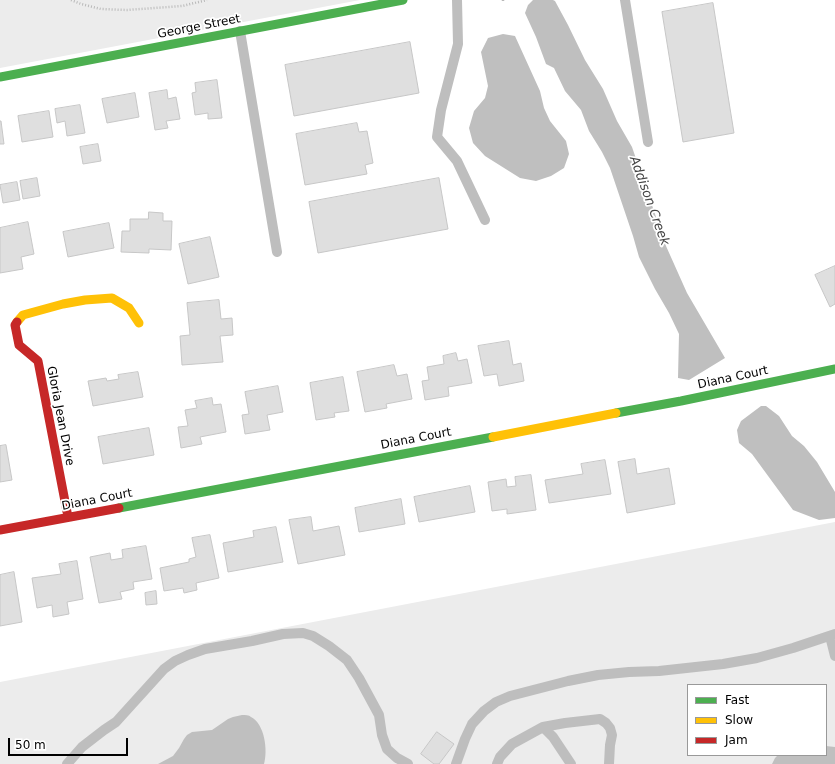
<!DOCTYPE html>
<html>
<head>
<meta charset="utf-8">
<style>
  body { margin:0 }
  #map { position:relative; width:835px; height:764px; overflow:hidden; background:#fff; font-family:"DejaVu Sans",sans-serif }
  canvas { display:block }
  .legend { position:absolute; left:687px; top:684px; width:140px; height:72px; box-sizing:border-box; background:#fff; border:1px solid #999; margin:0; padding:5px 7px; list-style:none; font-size:12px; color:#000 }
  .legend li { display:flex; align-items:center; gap:8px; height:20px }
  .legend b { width:20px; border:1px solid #999 }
  .scale { position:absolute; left:8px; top:738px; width:120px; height:18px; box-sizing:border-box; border:2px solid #000; border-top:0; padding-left:5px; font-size:12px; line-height:14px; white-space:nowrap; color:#000; -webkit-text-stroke:3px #fff; paint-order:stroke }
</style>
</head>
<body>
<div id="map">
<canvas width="835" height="764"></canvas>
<ul class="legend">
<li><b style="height:5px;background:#4caf50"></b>Fast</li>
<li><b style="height:5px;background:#ffc107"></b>Slow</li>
<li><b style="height:5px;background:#c62828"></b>Jam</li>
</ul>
<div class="scale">50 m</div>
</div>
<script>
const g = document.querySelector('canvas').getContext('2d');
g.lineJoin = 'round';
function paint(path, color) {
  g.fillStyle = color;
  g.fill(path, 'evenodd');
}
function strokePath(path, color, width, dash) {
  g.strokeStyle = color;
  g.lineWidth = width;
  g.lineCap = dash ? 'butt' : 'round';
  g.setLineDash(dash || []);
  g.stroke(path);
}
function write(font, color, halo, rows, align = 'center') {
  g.font = font + ' "DejaVu Sans",sans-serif';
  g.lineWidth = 3.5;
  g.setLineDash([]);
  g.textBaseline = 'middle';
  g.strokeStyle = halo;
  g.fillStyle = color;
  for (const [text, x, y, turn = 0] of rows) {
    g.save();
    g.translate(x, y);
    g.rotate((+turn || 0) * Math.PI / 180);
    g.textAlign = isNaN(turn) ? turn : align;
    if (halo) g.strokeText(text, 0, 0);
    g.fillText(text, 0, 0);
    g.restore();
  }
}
paint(new Path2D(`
  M0,0h360l-360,68z
  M835,522v242h-835v-82zM688,685h138v70h-138z`), '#ececec');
paint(new Path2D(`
  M533,0h20l2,1 13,24 17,35 18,29 14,32 15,26 34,99 21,47 38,65 -36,22 -11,-2 1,-44 -10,-21 -14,-24 -16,-32 -6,-21 -23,-68 -8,-16 -13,-21 -8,-21 -16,-19 -11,-23 -8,-4 -10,-27 -11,-24 3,-8z
  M503,34l12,2 25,55 4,17 6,13 16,20 3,13 -5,14 -13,8 -15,5 -16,-3 -35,-22 -12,-13 -4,-15 5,-17 11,-13 3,-12 -7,-34 7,-14z
  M761,406h5l13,10 13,20 12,10 13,16 18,30v26l-16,2 -26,-10 -41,-56 -13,-11 -2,-13 4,-9z
  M242,715c3,0 7,0 9,2 14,7 17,34 13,47h-106l15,-8 6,-8 5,-9 3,-4 5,-3 20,-2 16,-11 5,-2z
  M826,746l9,1v17h-63l3,-6 3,-3h48z`), '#bfbfbf');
const building = new Path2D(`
  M713,3l21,130 -51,9 -21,-130z
  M410,42l9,51 -125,23 -9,-51z
  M217,80l5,38 -14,1v-6l-13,2 -3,-22 4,-1 -1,-9z
  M167,90l1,9 8,-2 4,22 -14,2 2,7 -13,2 -6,-37z
  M135,93l4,24 -32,6 -5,-24z
  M80,105l5,28 -18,3 -2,-15 -8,2 -2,-14z
  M49,111l4,26 -31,5 -4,-26z
  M0,121h1l3,23h-4z
  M357,123l2,9 8,-1 6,32 -8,2 2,9 -62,11 -9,-51z
  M98,144l3,17 -18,3 -3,-17z
  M37,178l3,18 -17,3 -3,-18z
  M439,178l9,51 -130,24 -9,-51z
  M17,182l3,18 -17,3 -3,-18z
  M149,212l14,1v8h9l-1,29 -22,-1v4l-28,-1 1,-21h8v-12h18z
  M28,222l6,32 -13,3 2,12 -23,4v-45z
  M109,223l5,25 -46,9 -5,-25z
  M210,237l9,40 -31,7 -9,-40z
  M835,266v38l-5,3 -15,-32z
  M219,300l2,19 11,-1 1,17 -13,1 3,26 -41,3 -2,-29 10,-1 -3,-32z
  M509,341l4,24 8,-2 3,18 -25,5 -2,-12 -13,2 -6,-30z
  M456,353l2,8 9,-2 5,24 -24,4 1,9 -24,4 -3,-19 7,-1 -2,-13 17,-3 -1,-8z
  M394,365l3,11 10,-2 5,25 -26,5 1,4 -22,4 -8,-40z
  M138,372l5,25 -50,9 -5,-25 18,-3 1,3 12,-2 -1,-4z
  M343,377l6,34 -15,2 1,4 -19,3 -6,-37z
  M278,386l5,26 -16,3 3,15 -25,4 -3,-19 7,-1 -4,-22z
  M212,398l1,7 8,-1 5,28 -26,5 2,7 -21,4 -3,-21 10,-1 -3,-16 12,-2 -2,-7z
  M149,428l5,27 -51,9 -5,-27z
  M6,445l6,35 -12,2v-36z
  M635,459l2,15 32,-6 6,36 -48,9 -9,-51z
  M605,460l6,34 -62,9 -4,-23 38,-6 -2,-10z
  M531,475l5,35 -29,4v-5l-15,2 -4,-29 18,-3 1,8 9,-1 -1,-9z
  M470,486l5,26 -56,10 -5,-25z
  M401,499l4,25 -46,8 -4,-24z
  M311,517l2,14 26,-5 6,29 -47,9 -9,-44z
  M276,527l7,35 -55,10 -5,-29 31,-6 -1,-6z
  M210,535l9,43 -23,5 1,7 -13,3 -1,-5 -19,3 -4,-23 29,-6v-3l7,-2 -4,-19z
  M146,546l6,33 -19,3 1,7 -14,3 2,7 -23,4 -9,-46 20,-4 1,7 12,-2 -1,-8z
  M77,561l6,38 -16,3 2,12 -16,3 -1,-12 -15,3 -5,-30 29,-4 -2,-10z
  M14,572l8,50 -22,4v-51z
  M156,591l1,13 -11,1 -1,-12z
  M437,732l17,12 -15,20h-5l-13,-10z`);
paint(building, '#dfdfdf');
strokePath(building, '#c7c7c7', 1);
strokePath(new Path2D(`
  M71,0l10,4 20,5 26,1 55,-4 25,-6
  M503,0v1`), '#b9b9b9', 2.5, [1, 2]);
strokePath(new Path2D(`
  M457,0l1,44 -17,66 -4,27 20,24 28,59
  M625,0l23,142
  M240,31l37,221
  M830,636l5,20
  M543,727l10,10 18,27
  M67,764l15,-17 22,-17 12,-8 48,-53 11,-8 13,-6 17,-6 47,-8 31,-7 20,-1 10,3 16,10 18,14 12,18 20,37 3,20 5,14 10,9 11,6
  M456,764l9,-25 7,-15 12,-13 12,-9 14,-6 58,-15 30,-6 31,-3 30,-1 64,-7 34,-6 36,-10 42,-14
  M497,764l3,-7 12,-13 31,-17 22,-4 35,-4 6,4 4,5 2,7 -2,10 -1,19`), '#bebebe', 10);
strokePath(new Path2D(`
  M0,77l403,-77
  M616,413l65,-12 154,-32
  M119,508l374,-71`), '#4caf50', 9);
strokePath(new Path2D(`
  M17,322l6,-7 40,-11 22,-4 27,-2 17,10 10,15
  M493,437l123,-24`), '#ffc107', 9);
strokePath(new Path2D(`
  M17,322l-2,3 4,20 19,16 30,156
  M0,530l119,-22`), '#c62828', 9);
write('12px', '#000', '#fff', [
  ["George Street",199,27,-11],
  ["Diana Court",733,378,-12],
  ["Gloria Jean Drive",60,416,79],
  ["Diana Court",416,439,-11],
  ["Diana Court",97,500,-11]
]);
write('italic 13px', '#444', '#fff', [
  ["Addison Creek",649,201,70]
]);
</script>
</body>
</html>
